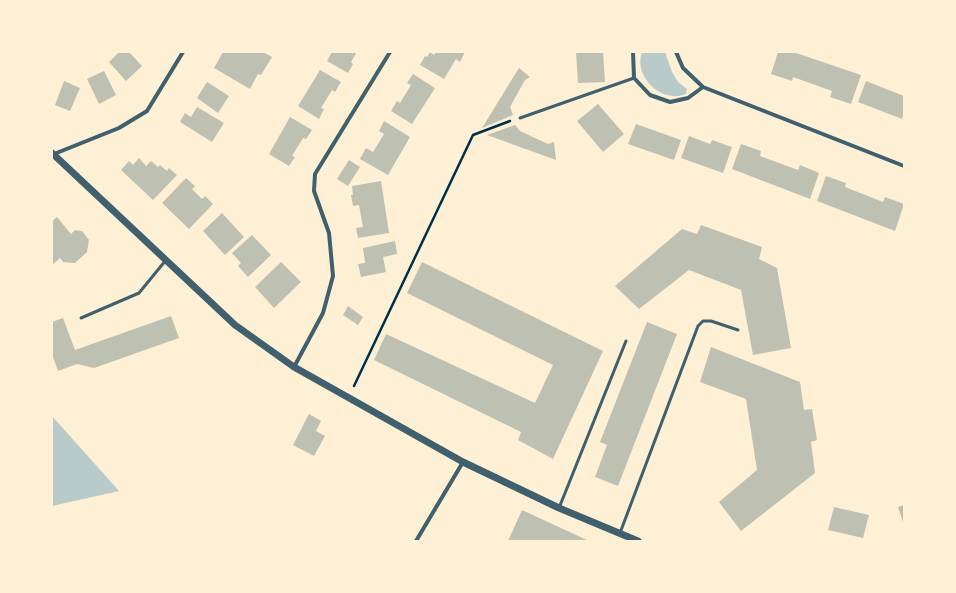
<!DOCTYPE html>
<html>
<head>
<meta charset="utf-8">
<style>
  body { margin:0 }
  #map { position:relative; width:956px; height:593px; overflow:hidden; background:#fdf0d5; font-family:Inter,sans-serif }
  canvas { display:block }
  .frame { position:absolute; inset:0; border:53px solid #fdf0d5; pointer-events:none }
</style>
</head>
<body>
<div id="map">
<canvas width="956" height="593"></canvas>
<div class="frame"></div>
</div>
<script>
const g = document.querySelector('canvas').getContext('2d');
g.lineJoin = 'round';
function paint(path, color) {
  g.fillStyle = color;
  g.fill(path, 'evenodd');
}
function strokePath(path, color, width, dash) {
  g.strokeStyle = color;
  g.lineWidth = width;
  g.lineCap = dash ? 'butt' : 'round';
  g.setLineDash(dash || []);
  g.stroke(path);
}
paint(new Path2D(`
  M642,52h23l7,20 6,10 9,7 -1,5c-24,10 -53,-17 -44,-42z
  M52,416l67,75 -67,15z`), '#b9caca');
paint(new Path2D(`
  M119,52h10l13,14 -16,15 -17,-19z
  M223,52h40l9,5 -11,18 -3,-1 -8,15 -36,-21z
  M332,52h25l-6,10 2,2 -5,9 -21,-12z
  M430,52l4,3 2,-3h29l-5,10 -4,-3 -12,20 -24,-14 5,-9 2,1z
  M576,52h27l2,30 -27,1z
  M778,52h15l68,23 -10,29 -21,-7 2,-6 -39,-14 -1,4 -21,-7z
  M519,68l11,9 -5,3 -15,27 3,8 -31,13z
  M320,70l21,12 -6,10 -3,-2 -11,18 3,1 -5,10 -21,-13z
  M104,71l12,24 -17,9 -12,-25z
  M413,74l22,14 -23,36 -21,-13 6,-10 3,2 11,-18 -4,-2z
  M64,81l16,7 -10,23 -15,-6z
  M866,81l38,15v17l-2,6 -44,-17z
  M207,82l22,14 -11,17 -21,-15z
  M598,104l26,30 -21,18 -26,-31z
  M197,107l27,16 -12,19 -32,-20 5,-9 6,4z
  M290,117l22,13 -6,9 -3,-1 -11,18 3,1 -6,9 -20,-12z
  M384,121l26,16 -22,38 -28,-16 6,-11 7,4 11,-18 -5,-3z
  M636,124l45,16 -7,20 -46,-16z
  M515,125l5,6 28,13 6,-2 2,18 -69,-25z
  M689,136l21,8 2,-4 20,7 -9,26 -42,-15z
  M741,144l20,7 -1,5 38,14 2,-5 19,8 -9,26 -78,-30z
  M139,158l7,8 5,-5 7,6 2,-2 7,6 2,-3 8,7 -24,25 -32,-30 8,-9 4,4z
  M349,160l11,7 -12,19 -11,-7z
  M826,176l20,7 -1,4 38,15 2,-5 19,7 -9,27 -78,-30z
  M186,178l9,8 -3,3 10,10 3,-3 8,8 -24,25 -27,-26z
  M381,181l8,52 -31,5 -2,-10 7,-1 -4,-22 -6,1 -2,-11h2l-1,-9z
  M222,213l22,24 -19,18 -22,-24z
  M57,217l14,17 4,-4 7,1 7,9 -2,12 -12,11 -12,-1 -3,-4 -8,7v-44z
  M701,225l61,22 -3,12 18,9 14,80 -38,7 -12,-65 -52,-20 -50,39 -24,-23 67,-57 15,5z
  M252,235l19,20 -23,22 -10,-11 3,-3 -9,-10z
  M395,241l2,13 -14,3 3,15 -25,5 -3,-13 7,-1 -2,-15z
  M281,262l20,20 -27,26 -19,-21z
  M422,262l181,89 -50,108 -35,-19 3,-8 -147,-72 12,-26 149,69 18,-38 -146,-72z
  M348,306l15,11 -5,8 -15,-10z
  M171,316l8,22 -85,30 -17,-4 -19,7 -6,-17v-32l11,-4 12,32z
  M647,322l30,12 -59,152 -23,-9 12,-32 -7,-3z
  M711,347l89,35 4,28 8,-1 5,31 -6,2 4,31 -74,58 -22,-29 38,-32 -11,-71 -46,-17z
  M309,414l12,7 -5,10 9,5 -11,20 -21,-11z
  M904,505v20l-6,-18z
  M834,507l35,8 -6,23 -35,-8z
  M522,510l67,31h-81z`), '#bec0b2');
strokePath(new Path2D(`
  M354,386l119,-251 37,-14`), '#003049', 2.5);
strokePath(new Path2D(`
  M520,118l114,-40
  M81,318l58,-25 27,-33
  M559,508l67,-167
  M620,533l78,-207 5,-5h8l27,9`), '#3f606c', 3);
strokePath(new Path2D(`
  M633,52l1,26 16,17 20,7 18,-4 15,-11
  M676,52l7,16 20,19 201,79
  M54,154l65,-26 28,-17 36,-59
  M294,367l29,-54 10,-37 -4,-43 -15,-42 1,-17 75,-122
  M416,541l47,-79`), '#3f606c', 4);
strokePath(new Path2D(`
  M52,153l183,172 59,42 169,95 96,46 79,33`), '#3f606c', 7);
</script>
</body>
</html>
